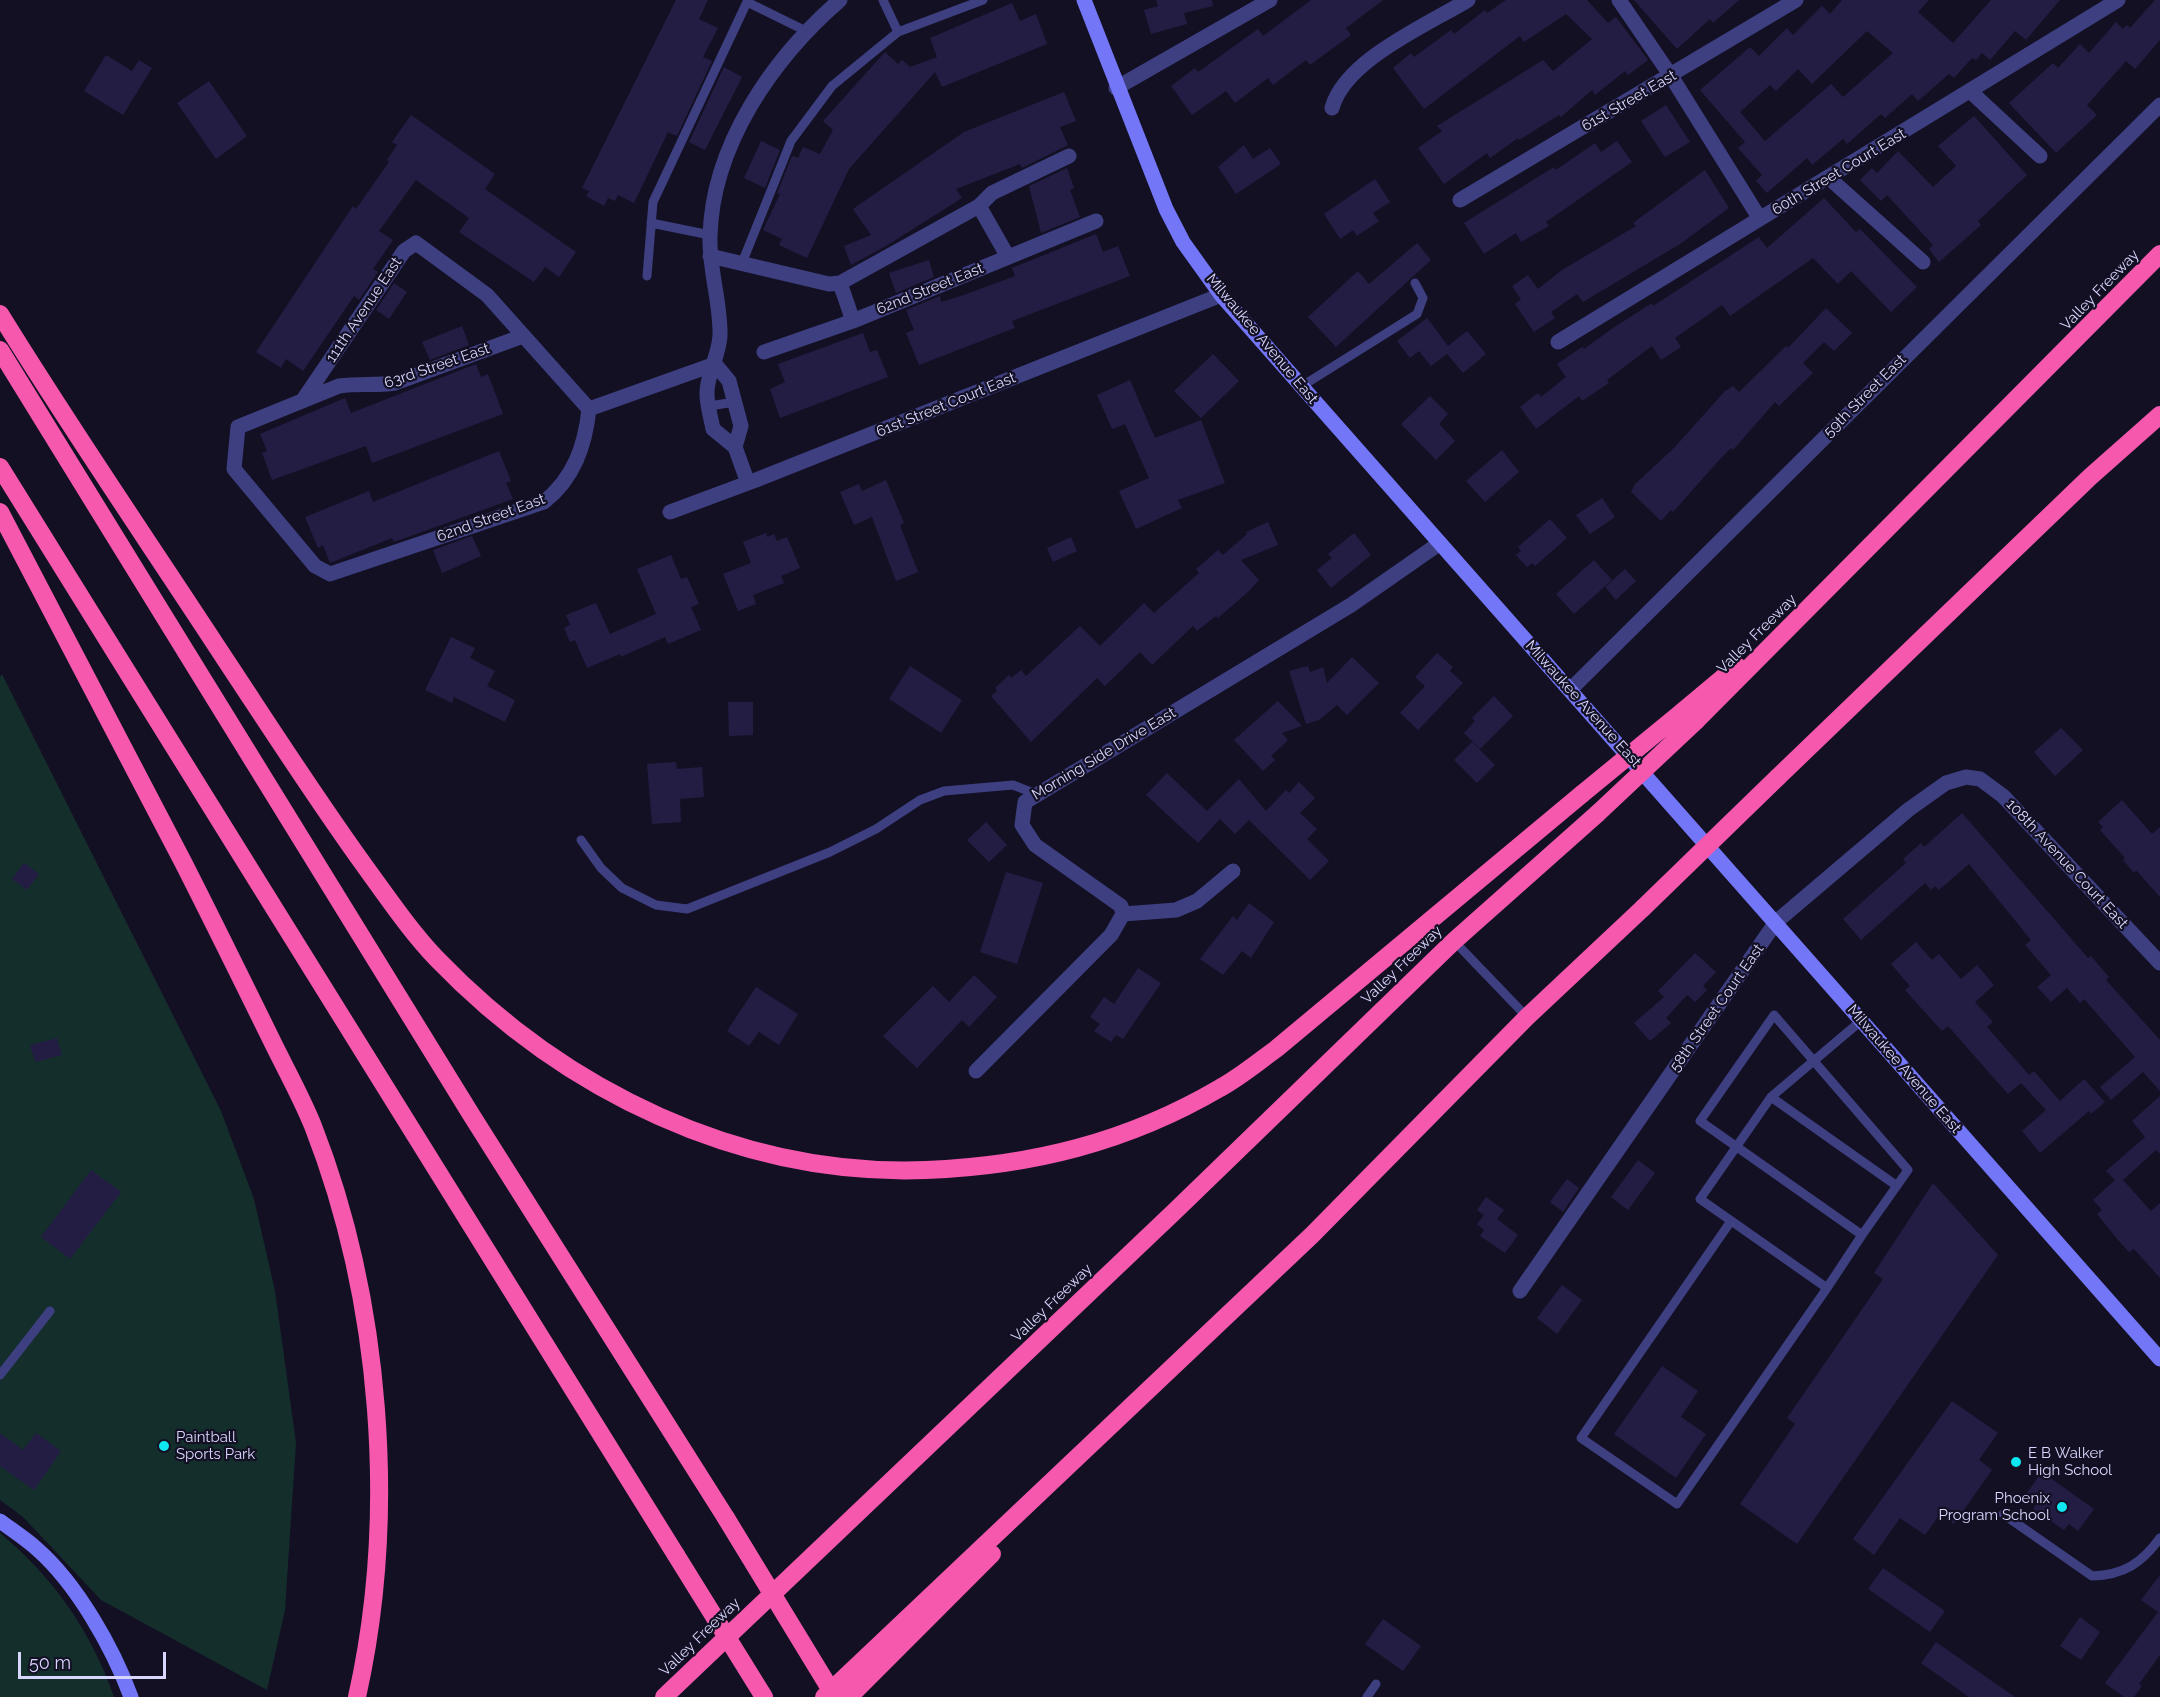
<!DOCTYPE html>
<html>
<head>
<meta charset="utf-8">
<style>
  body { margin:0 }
  #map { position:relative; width:2160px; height:1697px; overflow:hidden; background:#131024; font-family:Raleway,sans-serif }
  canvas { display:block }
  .scale { position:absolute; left:18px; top:1652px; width:148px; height:27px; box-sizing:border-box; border:3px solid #d8d6fd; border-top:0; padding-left:8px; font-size:18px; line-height:21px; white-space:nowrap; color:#d8d6fd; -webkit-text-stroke:4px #131024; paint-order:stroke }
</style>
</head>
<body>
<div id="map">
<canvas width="2160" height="1697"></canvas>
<div class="scale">50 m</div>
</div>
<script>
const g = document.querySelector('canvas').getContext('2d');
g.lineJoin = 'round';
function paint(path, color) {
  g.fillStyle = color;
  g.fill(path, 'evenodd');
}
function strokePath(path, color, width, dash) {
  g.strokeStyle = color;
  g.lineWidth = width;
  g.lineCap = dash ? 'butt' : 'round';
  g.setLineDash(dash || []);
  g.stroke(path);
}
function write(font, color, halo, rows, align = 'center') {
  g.font = font + ' Raleway,sans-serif';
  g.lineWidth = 4.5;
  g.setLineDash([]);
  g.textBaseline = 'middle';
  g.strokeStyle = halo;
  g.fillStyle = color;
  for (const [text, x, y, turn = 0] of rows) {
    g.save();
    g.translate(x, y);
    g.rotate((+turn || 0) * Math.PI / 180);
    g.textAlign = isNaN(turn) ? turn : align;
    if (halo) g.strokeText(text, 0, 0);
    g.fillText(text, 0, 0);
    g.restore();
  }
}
paint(new Path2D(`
  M2,674l219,437 33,88 21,92 21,152 -11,167 -18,80 -166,-90 -78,-83 -23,-17v-823z
  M0,1533c53,44 92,99 114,164h-114z`), '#142e2c');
paint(new Path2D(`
  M676,0h32l-9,19 19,9 -15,29 9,4 -35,75 -9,-4 -34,71 -16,-8 -3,6 -7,-3 -4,8 -18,-10 3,-5 -7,-3z
  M1156,0h56l1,6 -29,7 3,11 -36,10 -7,-24 14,-4z
  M1311,0h72l-37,28 5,7 -41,30 -4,-5 -33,25 -5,-7 -33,25 -9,-12 -34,24 -21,-29 24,-18 3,4 60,-43 5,7z
  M1506,0h81l21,23 8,-6 32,43 -20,15 -3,-4 -30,24 -3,-5 -31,27 -2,-2 -40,25 -1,-2 -28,20 -3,-5 -43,31 -26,-36 24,-17 -5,-5 106,-66 10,11 39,-32 -26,-25 -42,28 -4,-6 -96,73 -31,-41 18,-15 3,4 37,-27 3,4 31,-24 2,3z
  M1634,0h105l-26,23 -3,-4 -33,30z
  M1842,0h87l-11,12 35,31 38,-43h69l-34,40 -11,-9 -25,29 -8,-7 -6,7 -4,-2 -18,20 -5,-4 -31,27 -6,-7 -27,24 -4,-4 -34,30 -4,-5 -31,26 -5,-7 -40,35 -11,-12 6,-6 -24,-27 7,-6 -45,-52 50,-43 9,9 28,-28 6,7 29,-29 8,8zM1867,31l26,22 -50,44 -12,-13 -66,57 -25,-29 30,-27 6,6 22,-22 14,15z
  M2155,0h5v40l-25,29 -9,-8 -39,44 10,10 -41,38 -47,-50 44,-40 5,5 22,-24 9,9 27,-31 7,7 4,-4 3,3z
  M1012,3l8,18 16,-7 11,30 -105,43 -7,-15 -86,97 -42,89 -28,-13 3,-6 -19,-9 17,-36 -3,-1 15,-37 6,2 5,-11 17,7 13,-24 -10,-9 62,-69 13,12 4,-4 8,7 27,-10 -7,-19z
  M106,55l26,16 7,-11 13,8 -29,47 -39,-24z
  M724,67l18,10 -37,73 -16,-8z
  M209,81l38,55 -31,23 -39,-56z
  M1064,92l12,29 -16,6 8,18 -46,23 -2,-4 -64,25 6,9 -76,48 -35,19 -7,-19 27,-11 -18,-26 111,-77z
  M1666,105l24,37 -25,15 -24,-36z
  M411,115l84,59 -10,15 91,63 -17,25 -14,-10 -11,15 -75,-50 10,-14 -53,-38 -37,51 14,9 -20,29 5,3 -19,28 -5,-4 -51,75 -17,-12 -5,9 -25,-16 97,-146 3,3 33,-47 -2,-2 10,-15 -5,-3z
  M1974,116l53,59 -49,46 3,4 -42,37 -10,-13 4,-4 -46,-50 -6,6 -21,-21 12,-12 5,5 21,-22 35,36 23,-21 -18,-20z
  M761,141l19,9 -15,38 -21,-10z
  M1617,141l15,21 -86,60 3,4 -28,16 -5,-9 -32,21 -20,-31 90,-56 2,3 39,-27 6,9z
  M1244,145l9,14 17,-11 11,16 -45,30 -18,-27z
  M1067,168l7,20 -4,2 10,27 -39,16 -12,-47z
  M1705,170l24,38 -49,36 -97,58 -6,-8 -26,18 4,6 -21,14 -19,-28 6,-5 -9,-13 16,-11 10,14 24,-19 74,-44 -3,-3z
  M1375,179l15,23 -17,11 6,8 -22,15 -4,-6 -13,9 -16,-25z
  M1824,198l32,34 4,-3 57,58 -26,25 -40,-41 -13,13 -25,-26 -83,58 -8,-11 -47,33 6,9 -20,13 -9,-14 -45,34 2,3 -27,18 -3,-5 -43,33 -16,-22 18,-14 3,4 25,-20 -9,-13 25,-17 2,2 29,-21 39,-25 1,3 106,-69 8,11z
  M1096,234l7,18 15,-6 12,30 -118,45 3,7 -96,37 -13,-32 8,-3 -8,-20 34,-14 1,6 20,-6 54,-20 -3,-8z
  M1417,243l14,17 -95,87 -28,-30 50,-46 11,13z
  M929,260l5,17 -38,16 -7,-20z
  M394,283l13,9 -18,27 -13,-9z
  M1826,308l26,25 -18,18 -10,-9 -21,21 10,10 -34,33 -4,-4 -42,48 -2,-2 -10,10 -48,54 -2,-2 -10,11 -30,-29 4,-8 39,-36 51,-57 8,-5 6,6 47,-46 2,2z
  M1427,318l21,28 19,-15 19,23 -23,19 -16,-19 -16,12 -12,-15 -9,7 -13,-17z
  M462,326l7,19 -39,15 -8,-18z
  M863,333l7,19 7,-2 11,27 -108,41 -10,-29 15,-7 -7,-18z
  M1213,354l26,27 -38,37 -27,-27z
  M476,364l5,13 7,-3 15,40 -131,49 -6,-17 -94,34 -10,-27 5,-2 -7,-17 85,-36 6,15z
  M1130,380l25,58 46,-18 24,63 -47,17 4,8 -46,21 -17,-38 30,-13 -24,-54 -13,5 -15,-34z
  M1430,396l18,18 -9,10 16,17 -19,19 -35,-36z
  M1502,450l17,22 -34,30 -19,-21z
  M499,451l12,30 -5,2 7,16 -119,43 -2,-4 -62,25 -7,-18 -5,3 -13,-31 64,-26 4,11z
  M886,480l18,43 -4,2 18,47 -22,9 -24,-64 -18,8 -14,-33 19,-8 3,7z
  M1602,498l13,19 -25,17 -14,-19z
  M1550,519l17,19 -32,28 -3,-3 -5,4 -11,-12 5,-4 -3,-4z
  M1268,522l10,23 -37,15 18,20 -10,11 -31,27 -2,-2 -19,15 -4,-5 -41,39 -12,-13 -35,34 -8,-8 -66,64 -40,-46 6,-5 -2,-3 14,-13 2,3 10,-8 5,6 54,-50 20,20 44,-43 10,10 45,-40 -3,-4 22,-19 5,5 24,-21 -1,-2z
  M766,533l1,4 7,-3 3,7 10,-4 13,31 -19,8 3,7 -31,12 3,9 -18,7 -15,-37 28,-11 -8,-21z
  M1354,533l17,22 -40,33 -14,-18 15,-12 -4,-4z
  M472,536l9,20 -39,17 -9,-23z
  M1071,537l6,14 -24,11 -6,-14z
  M671,555l10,24 6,-2 12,27 -8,3 10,23 -33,14 -3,-7 -44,20 -1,-3 -33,14 -12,-28 -5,2 -6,-14 6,-3 -4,-10 30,-12 14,31 46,-20 -19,-45z
  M1594,560l18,20 -38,34 -18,-20z
  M1625,569l11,12 -20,19 -11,-13z
  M451,637l24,11 -5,10 25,13 -8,15 28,14 -10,22 -51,-25 -2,6 -27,-13z
  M1437,653l16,14 -3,4 13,12 -45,47 -18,-17 25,-27 -10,-9z
  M1352,657l27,26 -32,32 -10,-10 -18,15 -13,4 -17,-53 19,-5 2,6 13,-5 4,16z
  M910,666l52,34 -21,33 -52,-34z
  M1494,696l19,20 -33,33 -16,-16 11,-12 -3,-3z
  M1278,701l24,25 -20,7 6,7 -17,16 4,4 -12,11 -29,-31z
  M728,702h25v33l-24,1z
  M2061,728l22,22 -28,26 -21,-24z
  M1472,742l23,23 -18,18 -23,-23z
  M676,762l1,7 25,-2 2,30 -24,2 1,23 -29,2 -5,-60z
  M1167,773l40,38 32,-32 27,32 20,-21 3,3 10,-11 16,16 -15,15 17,16 -10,10 22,22 -19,19 -61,-60 -14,14 -15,-15 -22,24 -52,-48z
  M2122,800l30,34 8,-7v70l-24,-27 -2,3 -11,-13 2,-2 -25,-28 3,-3 -5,-5z
  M1962,813l126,145 3,-2 18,21 -3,3 54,60v51l-17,-19 -32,28 -11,-13 35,-30 -51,-58 -4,4 -13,-15 -16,14 -14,-15 14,-12 -26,-30 6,-5 -62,-76 -30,26 -4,-4 -4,4 -6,-7 -64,57 -18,-21 63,-56 -3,-4 18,-16 3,4z
  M986,822l21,23 -18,17 -22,-22z
  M24,863l15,11 -12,16 -15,-11z
  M1006,872l37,11 -26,81 -37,-12z
  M1249,903l25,19 -23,36 -9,-7 -19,24 -23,-16 33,-43 4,4z
  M1916,942l16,18 7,-6 22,25 16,-14 17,20 -19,17 18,20 -6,5 42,48 5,-4 26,30 24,-22 21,23 -14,12 -2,-3 -49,42 -18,-22 24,-21 -25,-27 -13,11 -60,-68 -6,5 -37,-41 5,-4 -19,-22z
  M1695,953l21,19 -13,14 4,4 -12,12 -8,-7 -21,23 5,5 -21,18 -16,-18 30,-26 -6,-6z
  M1138,968l23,15 -38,56 -7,-4 -5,7 -17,-11 6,-7 -10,-7 14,-20 10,7z
  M974,975l23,22 -28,30 -7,-7 -45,48 -34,-32 50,-50 16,16z
  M756,987l42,27 -19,31 -20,-13 -10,14 -22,-15z
  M57,1038l5,17 -27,7 -5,-17z
  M2160,1096v58l-4,-4 -33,30 28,31 9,-8v75l-26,-29 -5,3 -11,-12 -21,-26 5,-4 -9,-10 22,-20 -9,-9 39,-34 -13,-16z
  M1638,1160l17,13 -27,37 -17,-13z
  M91,1170l30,22 -51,67 -29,-22z
  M1567,1179l12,9 -16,24 -13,-10z
  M1933,1183l65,72 -201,289 -57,-40 55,-80 -8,-6 96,-139 -9,-6z
  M1486,1197l18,13 -7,9 21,16 -13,18 -25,-17 4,-6 -7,-6 7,-9 -7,-5z
  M1562,1285l20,15 -25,34 -20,-16z
  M1662,1366l36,25 -17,26 25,17 -30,44 -62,-44z
  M1952,1401l46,32 -19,27 13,10 -38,54 -14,-10 -15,21 -25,-17 -26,37 -21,-16z
  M0,1433l23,17 13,-17 25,18 -27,39 -34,-24z
  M2042,1472l52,37 -16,22 -9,-7 -5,6 -31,-21 5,-7 -12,-8z
  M1883,1568l62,43 -15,21 -62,-43z
  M2160,1575v80l-21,29 3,2 -8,11h-10l-19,-14 53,-71 -17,-12z
  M2080,1617l20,15 -19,28 -21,-14z
  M1383,1619l38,27 -18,25 -38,-27z
  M1936,1642l53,37 26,18h-46l-48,-34z`), '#231d44');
strokePath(new Path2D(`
  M883,0l15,32
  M651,223l59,12
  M742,263l49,-122 41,-55 66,-54 85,-32
  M647,276l6,-74 94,-200 59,29
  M1302,386l115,-72 6,-16 -8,-15
  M709,406l26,-4
  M581,840l20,28 21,20 34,17 31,4 143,-57 46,-23 44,-29 24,-9 69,-6 23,9
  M1454,941l73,76
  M1774,1015l134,155 -46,65 -162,-114z
  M1862,1020l-91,77 -71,102 127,89 35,-53
  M1771,1097l126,89
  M1731,1221l-150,217 96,66 150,-216
  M0,1375l50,-64
  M2003,1514l89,62c32,-1 50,-13 68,-38
  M1367,1697l9,-13`), '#3e3f81', 9);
strokePath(new Path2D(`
  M1619,0l52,76 89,143
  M1116,88l154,-88
  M1971,92l69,64
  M1332,108c13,-48 95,-83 136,-108
  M1829,178l94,84
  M1460,200l336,-200
  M710,256l119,28 11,-1 139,-77
  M1008,257l-29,-51 13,-13 77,-37
  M853,321l243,-100
  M523,336l-128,47c-19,3 -37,0 -56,3l-101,41 -4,42 81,97 15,8 214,-72c30,-24 41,-56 45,-93l126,-45
  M1558,342l560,-342
  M764,352l89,-31 -13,-38
  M715,364l14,17 12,45 -6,21
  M303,400l101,-149 12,-8 71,52 102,114
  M748,483l-13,-36 -22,-18c-2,-11 -6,-24 -6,-35 -1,-17 12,-39 13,-58 1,-32 -11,-66 -10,-99 2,-92 63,-179 130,-237
  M670,512l86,-32 465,-185
  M1571,689l589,-584
  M1123,914l53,-4 21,-9 36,-30
  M976,1071l135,-136 12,-21 -2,-8 -86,-61 -13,-20 3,-23 326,-197 89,-62
  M1520,1291l256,-369 132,-112 38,-27 20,-6 14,2 23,17 157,167`), '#3e3f81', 15);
strokePath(new Path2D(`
  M1084,0l82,209 17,33 38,53 939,1064
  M0,1521c12,9 26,18 37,28 40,35 76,99 94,148`), '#7376f7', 15);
strokePath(new Path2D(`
  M0,314c72,117 150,230 225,345 47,71 93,143 144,213 21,29 43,61 68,87 127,132 304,218 489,211 105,-4 202,-28 294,-82 20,-11 38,-26 56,-39l306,-255
  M0,350l472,766 254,402
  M0,467l676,1088
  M0,512c61,116 122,233 183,350 30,59 59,118 88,177 14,29 30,57 42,87 68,174 85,388 44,571
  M1682,712l55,-46
  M1696,721l464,-467
  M1778,777l312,-300 70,-62
  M664,1697l511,-486 279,-270 143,-127
  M824,1697l488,-462 215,-218 116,-109
  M849,1697l143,-143`), '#f558ac', 18);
strokePath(new Path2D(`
  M1582,794l100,-82
  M1597,814l99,-93
  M1643,908l135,-131
  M726,1518l109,179
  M676,1555l88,142`), '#f558ac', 18);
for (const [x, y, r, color] of [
  [164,1446,6,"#0ee6f1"],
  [2016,1462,6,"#0ee6f1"],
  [2062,1507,6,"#0ee6f1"]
]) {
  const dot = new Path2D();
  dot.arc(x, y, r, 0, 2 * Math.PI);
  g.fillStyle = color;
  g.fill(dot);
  strokePath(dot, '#131024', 2);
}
write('15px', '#d8d6fd', '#131024', [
  ["61st Street East",1629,101,-30],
  ["60th Street Court East",1839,172,-31],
  ["62nd Street East",930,289,-22],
  ["Valley Freeway",2100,290,-46],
  ["111th Avenue East",364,310,-56],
  ["Milwaukee Avenue East",1262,339,50],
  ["63rd Street East",437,366,-19],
  ["59th Street East",1865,396,-45],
  ["61st Street Court East",946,405,-22],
  ["62nd Street East",491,518,-20],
  ["Valley Freeway",1757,634,-45],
  ["Milwaukee Avenue East",1583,704,48],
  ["Morning Side Drive East",1104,754,-31],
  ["108th Avenue Court East",2067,864,47],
  ["Valley Freeway",1402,965,-44],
  ["58th Street Court East",1717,1008,-55],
  ["Milwaukee Avenue East",1904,1069,49],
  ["Valley Freeway",1052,1303,-44],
  ["Valley Freeway",700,1637,-44]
]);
write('15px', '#d8d6fd', '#131024', [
  ["Paintball",176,1437],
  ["Sports Park",176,1454],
  ["E B Walker",2028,1453],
  ["High School",2028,1470],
  ["Phoenix",2050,1498,"right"],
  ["Program School",2050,1515,"right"]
], 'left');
</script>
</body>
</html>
